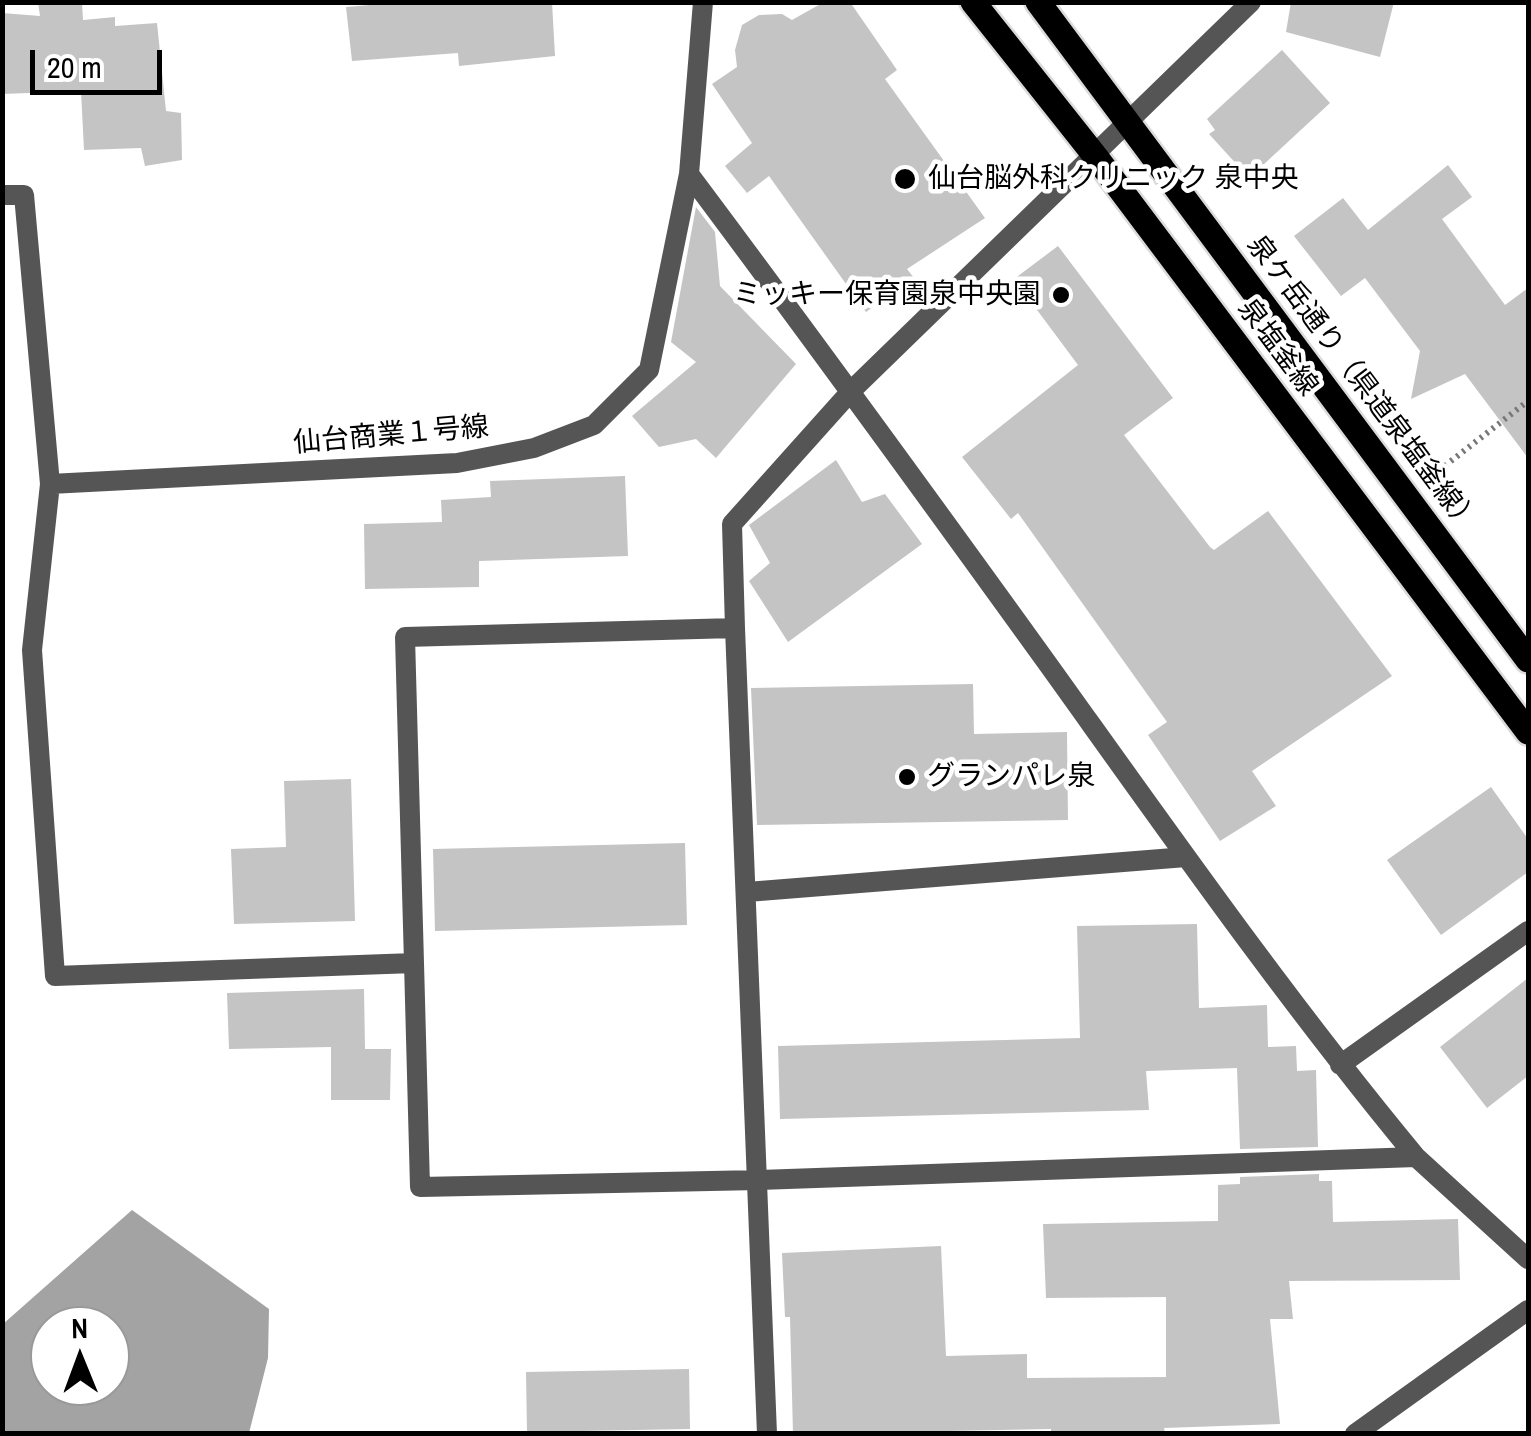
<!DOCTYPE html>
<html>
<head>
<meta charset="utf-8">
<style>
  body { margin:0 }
  #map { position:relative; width:1531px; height:1436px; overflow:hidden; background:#fff; font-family:"Archivo Narrow",sans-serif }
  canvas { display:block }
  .frame { position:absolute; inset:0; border:5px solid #000; pointer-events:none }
  .north { position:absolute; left:30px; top:1306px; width:100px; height:100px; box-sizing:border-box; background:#fff; border:2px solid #999; border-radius:50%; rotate:359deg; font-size:28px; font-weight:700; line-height:40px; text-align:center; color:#000 }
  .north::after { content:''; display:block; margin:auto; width:35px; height:45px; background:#000; clip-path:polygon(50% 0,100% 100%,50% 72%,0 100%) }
  .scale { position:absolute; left:30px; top:50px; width:132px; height:45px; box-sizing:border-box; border:5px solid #000; border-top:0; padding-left:12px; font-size:30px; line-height:35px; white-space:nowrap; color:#000; -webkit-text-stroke:8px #fff; paint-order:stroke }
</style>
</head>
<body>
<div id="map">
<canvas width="1531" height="1436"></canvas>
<div class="frame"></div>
<div class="north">N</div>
<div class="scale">20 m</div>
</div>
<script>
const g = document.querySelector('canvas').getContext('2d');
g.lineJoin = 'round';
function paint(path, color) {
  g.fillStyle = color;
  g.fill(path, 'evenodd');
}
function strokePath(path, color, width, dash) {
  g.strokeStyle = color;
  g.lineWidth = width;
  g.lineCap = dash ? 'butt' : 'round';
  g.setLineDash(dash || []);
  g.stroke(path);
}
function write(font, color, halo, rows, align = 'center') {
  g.font = font + ' "Archivo Narrow","Noto Sans JP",sans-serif';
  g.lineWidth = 9;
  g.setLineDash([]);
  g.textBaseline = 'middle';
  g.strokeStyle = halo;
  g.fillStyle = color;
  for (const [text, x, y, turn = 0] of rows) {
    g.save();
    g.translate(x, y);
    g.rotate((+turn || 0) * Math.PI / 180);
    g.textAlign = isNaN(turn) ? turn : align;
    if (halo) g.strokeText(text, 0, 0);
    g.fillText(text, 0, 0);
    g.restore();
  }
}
paint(new Path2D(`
  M132,1210l137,99 -1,49 -19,75h-246v-109zM50,1326h60v60h-60z`), '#a3a3a3');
paint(new Path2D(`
  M38,2h44l1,18 32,-3v9l42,-3 9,88 15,2 1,47 -37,6 -4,-18 -57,2 -3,-59 -79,3v-81l38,3z
  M406,2h146l3,54 -96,10 -1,-13 -106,8 -6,-54z
  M824,2h26l47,68 -12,9 100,139 -78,51 7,9 -48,34 -97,-136 -22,17 -22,-27 27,-23 -40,-59 25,-17 -2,-17 7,-25 17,-10 23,-1 10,6z
  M1291,2h103l-14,55 -94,-25z
  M1282,50l48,53 -81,75 -40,-44 6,-4 -8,-11z
  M1448,165l24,32 -30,22 63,86 23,-17v170l-63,-84 -54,25 9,-48 -55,-73 -24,18 -47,-60 49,-38 25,32z
  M696,207l19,25 5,54 76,78 -80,94 -20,-19 -37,8 -27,-31 64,-54 -25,-20z
  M1058,246l115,152 -49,37 86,112 4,3 54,-39 124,165 -140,95 24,35 -56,35 -72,-106 19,-13 -149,-209 -7,6 -49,-62 116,-92 -64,-86z
  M836,460l26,42 23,-8 37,50 -134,98 -39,-61 21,-18 -21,-38z
  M625,476l3,80 -149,5v26l-114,2 -1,-65 78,-2 -1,-22 50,-3 -1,-16z
  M973,684l1,50 93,-2 1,88 -311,5 -6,-137z
  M351,779l4,142 -121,3 -3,-75 55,-2 -2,-66z
  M1491,787l37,52v33l-87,63 -54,-75z
  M685,843l2,82 -252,6 -2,-82z
  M1197,924l2,84 68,-3 1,42 28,-1 1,25 19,-1 2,77 -78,2 -3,-81 -91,3 3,39 -369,9 -2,-73 302,-8 -3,-112z
  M1528,978v98l-41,32 -47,-61z
  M364,989l1,60h26l-1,51h-59v-53l-102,2 -2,-56z
  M1319,1174v7h13l1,41 125,-3 2,61 -171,1 4,38h-23l10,105 -116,4 1,5 -114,1v-5l-258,5 -3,-117h-5l-3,-64 159,-7 5,110 81,-2v24l139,-1v-80l-120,1 -3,-74 175,-3v-36l22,-1v-7z
  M689,1369l1,60 -163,3 -1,-60z`), '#c4c4c4');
const primary = new Path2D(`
  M973,2l123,155 432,575
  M1038,2l490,658`);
strokePath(primary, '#dbdbdb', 30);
strokePath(new Path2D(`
  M1433,475l95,-74`), '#777', 6, [2.5, 5]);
strokePath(new Path2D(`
  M689,174c122,163 242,328 361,493 119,166 236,333 366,490
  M2,195h22l26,289 407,-21 77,-15 60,-23 55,-55 40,-196 14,-172
  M50,484l-18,166 23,326 359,-13 -9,-326 330,-9 -3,-104 120,-134 399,-388
  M735,628l32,806
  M747,892l439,-35
  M414,963l6,224 339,-7 657,-23 112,102
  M1340,1065l188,-134
  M1355,1434l173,-124`), '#555', 20);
strokePath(primary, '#000', 25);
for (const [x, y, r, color] of [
  [905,179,12,"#000"],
  [1061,295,10,"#000"],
  [907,777,10,"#000"]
]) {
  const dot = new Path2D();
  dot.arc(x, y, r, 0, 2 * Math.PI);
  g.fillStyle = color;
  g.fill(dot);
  strokePath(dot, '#fff', 4);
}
write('28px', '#000', '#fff', [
  ["仙台脳外科クリニック 泉中央",928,179],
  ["ミッキー保育園泉中央園",1041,295,"right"],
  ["グランパレ泉",927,777]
], 'left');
write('28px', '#000', '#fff', [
  ["泉塩釜線",1277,348,53],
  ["泉ケ岳通り（県道泉塩釜線）",1362,385,53],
  ["仙台商業１号線",391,436,-5]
]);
</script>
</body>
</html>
